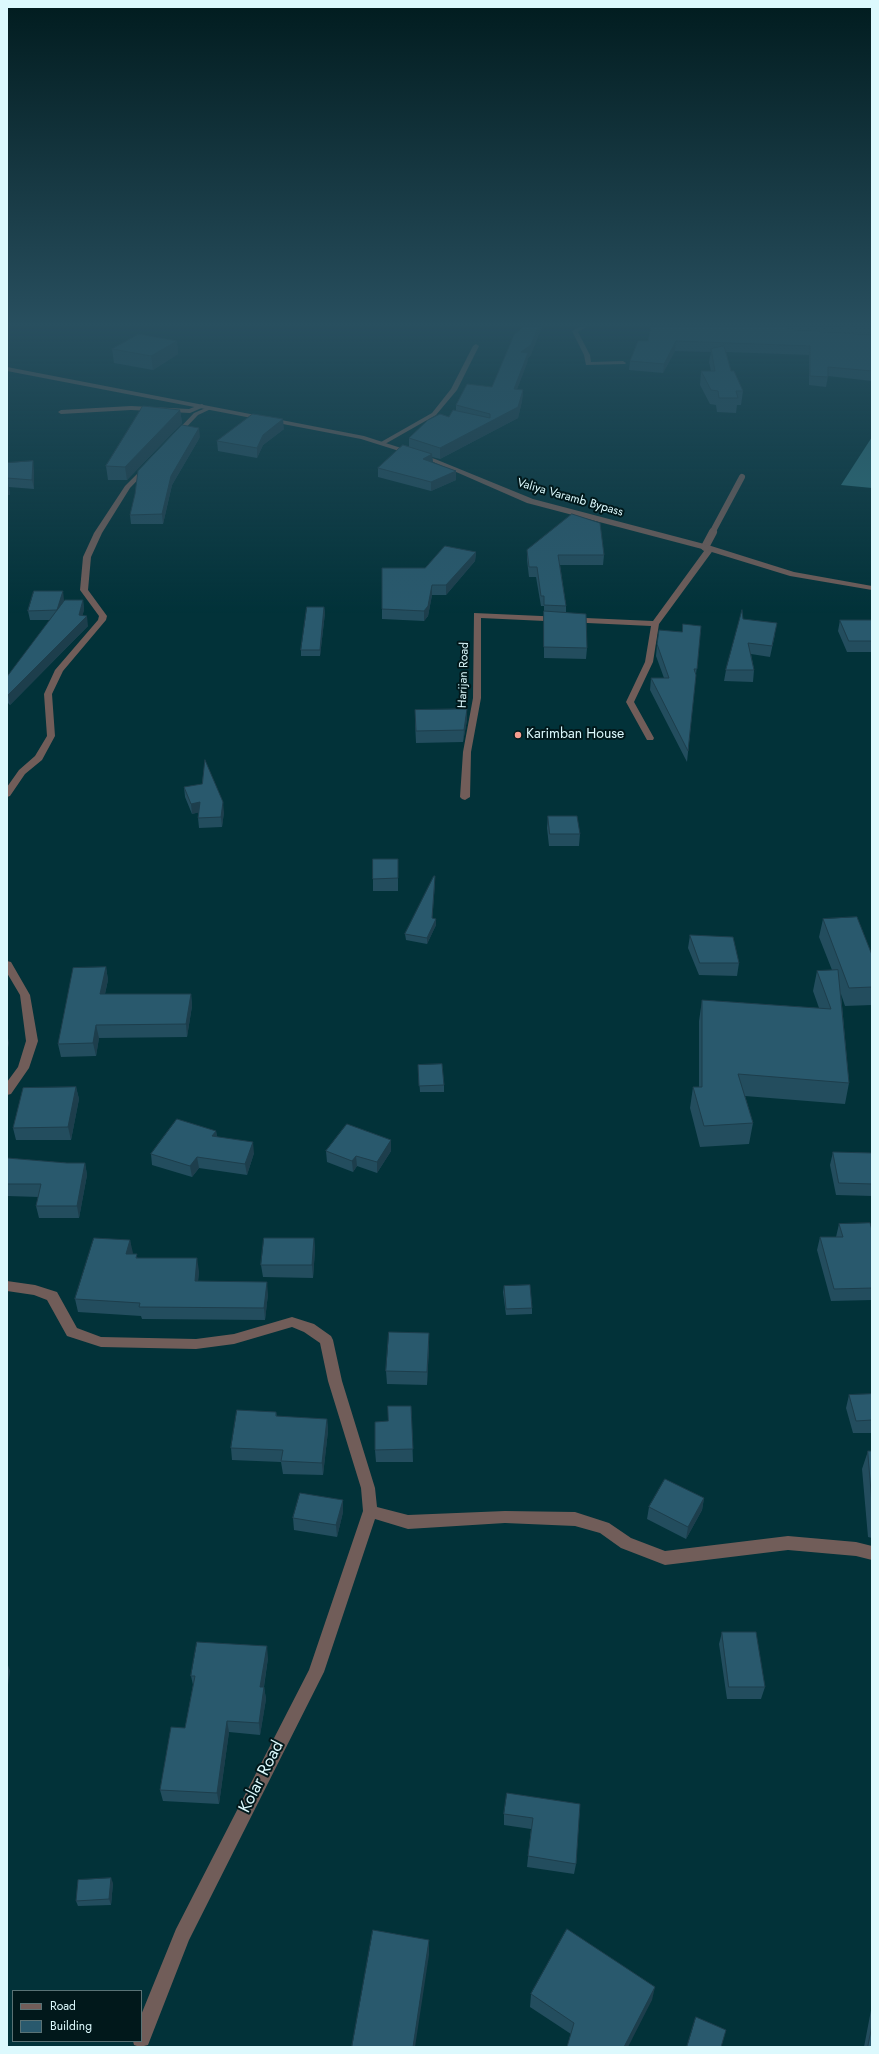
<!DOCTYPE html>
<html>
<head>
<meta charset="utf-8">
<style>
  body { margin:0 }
  #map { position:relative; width:879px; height:2054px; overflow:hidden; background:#023239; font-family:Jost,sans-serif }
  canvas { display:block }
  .frame { position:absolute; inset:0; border:8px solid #dcf9fd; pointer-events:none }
  .legend { position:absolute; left:12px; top:1990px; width:130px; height:52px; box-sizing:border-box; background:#01181b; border:1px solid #597275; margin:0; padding:5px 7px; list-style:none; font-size:12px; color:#dcf9fd }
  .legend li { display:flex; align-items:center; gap:8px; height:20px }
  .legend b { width:20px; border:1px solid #597275 }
</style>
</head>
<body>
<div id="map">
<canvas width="879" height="2054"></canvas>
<div class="frame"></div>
<ul class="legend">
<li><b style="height:5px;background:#715d59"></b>Road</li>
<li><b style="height:11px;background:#29596d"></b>Building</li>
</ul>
</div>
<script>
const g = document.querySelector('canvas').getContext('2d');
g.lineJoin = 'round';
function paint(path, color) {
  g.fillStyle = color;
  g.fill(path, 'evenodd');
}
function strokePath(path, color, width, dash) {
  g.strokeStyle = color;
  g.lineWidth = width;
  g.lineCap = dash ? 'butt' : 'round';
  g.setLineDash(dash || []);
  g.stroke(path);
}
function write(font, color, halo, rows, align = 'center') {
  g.font = font + ' Jost,sans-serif';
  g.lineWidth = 4;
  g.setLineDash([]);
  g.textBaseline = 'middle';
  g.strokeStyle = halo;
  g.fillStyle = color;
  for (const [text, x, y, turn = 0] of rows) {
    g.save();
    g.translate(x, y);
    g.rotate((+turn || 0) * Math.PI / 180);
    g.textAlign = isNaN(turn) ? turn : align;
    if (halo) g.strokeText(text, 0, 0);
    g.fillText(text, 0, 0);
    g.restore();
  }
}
paint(new Path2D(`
  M872,437v51l-31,-3z`), '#2b6f7a');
strokePath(new Path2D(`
  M712,533l30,-56`), '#715d59', 6);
strokePath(new Path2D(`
  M705,547l8,-15`), '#715d59', 8);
paint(new Path2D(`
  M579,327h7l-8,5 12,23 1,7 32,-1 3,2 -1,1 -39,1 -2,-10 -12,-24z
  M476,344l3,2 -22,44 -21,25 -51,29h-4v-2l51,-29 19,-24 22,-43z
  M202,404l3,2 -1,1 -14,6 -59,-3 -70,4 -3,-2 3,-2 70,-4 58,3z
  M208,407l5,1 -15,7 -21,22h-4v-2l21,-22z
  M147,464l5,1 -22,23 -28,45 -11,24 -3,33 19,26 -1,4 -43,51 -11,23 3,42 -13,24 -17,14 -15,22 -3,1v-10l12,-17 16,-14 12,-20 -3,-42 11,-24 43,-50 1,-4 -19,-26 3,-33 11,-24 31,-47z
  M707,547l7,2 -55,75 -6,38 -19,40 20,36 -1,2h-6l-21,-38 19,-40 6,-36 -170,-8v80l-10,54 -1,45 -5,3 -3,-1 -2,-2 3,-45 10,-54 1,-85 179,8z
  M7,961l4,1 19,33 8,46 -9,27 -18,26 -4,1v-13l11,-15 8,-26 -6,-46 -13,-22z
  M7,1281l28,4 22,7 20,36 24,9 95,2 38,-5 58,-17 22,7 17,12 2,4 9,41 33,107 2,19 31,8 97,-4 70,1 34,11 22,15 34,13 123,-15 68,6 16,4v14l-16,-4 -68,-6 -123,15 -44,-17 -21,-15 -25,-7 -70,-3 -97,6 -33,-10 -51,153 -135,268 -41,105 -8,2 -6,-2 -1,-4h8v-26l35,-86 133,-259 54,-159 -2,-23 -33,-107 -8,-38 -16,-11 -12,-5 -58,17 -38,5 -95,-2 -34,-11 -20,-36 -13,-5 -27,-4z`), '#715d59');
paint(new Path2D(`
  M7,367l357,69 71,23 98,40 175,46 86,27 78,14v4l-82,-14 -88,-27 -175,-46 -96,-42 -70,-22 -354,-68z`), '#715d59');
paint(new Path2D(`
  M651,327h221v54l-44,-5 -2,11 -17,-2v-30l-83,-3 5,19 12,20 -2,14h-4l-1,8 -19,-1 -1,-7 -6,-1 -10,-19 1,-14h10l-2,-9 2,-10 -36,-1 -12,22 -34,-3 1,-9 18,-20z
  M514,335l17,20 -3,3 -1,5 -10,26 6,1 -1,11 -4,17 -78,41 -8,-2 1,6 23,8v9l-25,11 -53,-14v-9l31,-21v-9l40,-21 7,-6v-6l36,-18z
  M177,341l1,13 -25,16 -39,-7 -2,-14z
  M180,410l2,13 -55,57h-19l-2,-14z
  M284,429l-21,16 -6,13 -39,-7 -1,-10z
  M200,437l-28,48 -9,39h-32l-1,-9z
  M7,463l27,7v19l-25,-2 1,8h-3z
  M527,550l77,5 -1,10h-43l6,41v7l21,35 -1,11 -42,-1v-52h-3l-5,-29h-7l-2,-17z
  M476,552l-1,9 -29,34h-14l-4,21 -4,5 -42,-2v-51h43z
  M64,600v2l19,-2 1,10 -2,6 6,10 -78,79 -3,-3v-25l43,-57h-20l-2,-9z
  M324,607l1,6 -5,43h-19v-6z
  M743,619l32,15 -5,23 -19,-3 3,16 -1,12 -29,-1 2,-11z
  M840,620h32v32h-25l-9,-21z
  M701,626l-14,136 -37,-72 1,-12h13l-8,-22 1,-12 25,-12z
  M415,710l52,10 -4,22 -47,1 -1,-21z
  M184,787l40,25 -2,15 -23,1 -1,-10 1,-6 -7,2 -7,-17z
  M548,816l32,18 -1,12h-30l-2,-18z
  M398,859v32h-25v-12z
  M435,882l-3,36 4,7 -9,19 -21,-4 -1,-6z
  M823,919l49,36v50l-27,1 -4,-12 8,89 -4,21 -100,-8 8,27 -4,21 -49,3 -10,-39 3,-21h6v-66l3,-21 117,8 -6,-17 4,-20 15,-1 -13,-33z
  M690,935l49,28 -2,13 -38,-1 -11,-27z
  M106,967l2,13 -3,14h86l1,12 -5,31 -88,1 -3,18 -35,1 -3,-13z
  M418,1065l26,20v7h-24z
  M76,1087l3,12 -8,41h-55l-3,-12z
  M216,1131l1,6 37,16 -7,22 -48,-7 -7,9 -40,-12 -1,-11z
  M326,1151h65l-14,22 -20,-7 -4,6 -26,-10z
  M833,1152l39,1v43l-36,-1 -6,-30z
  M7,1158l60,5h18l2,12 -8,43h-40l-3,-12 3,-9 -32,-1z
  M839,1224l33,6v70l-41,1 -14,-51 3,-13h16z
  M314,1238l1,12 -2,28 -50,-1 -2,-12z
  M130,1240l2,14 6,4 61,13 -1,10 70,13 -3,26 -123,-1 -1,-3 -63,-4 -3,-13z
  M504,1286l28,22v6l-26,1 -3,-23z
  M429,1346l-2,39 -40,-1 -1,-13z
  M872,1394v39h-19l-7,-25 3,-13z
  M411,1406l2,56h-37l-1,-12 13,-29z
  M276,1412l1,5 50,2 1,12 -5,44 -40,-1 -2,-12 -49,-2 -1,-12z
  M868,1451h4v87l-4,-1 -6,-68z
  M704,1498l-2,12 -16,29 -39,-20 2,-12z
  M343,1500v12l-6,25 -43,-7 -1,-12z
  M722,1632l43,55 -4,12h-34l-8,-55z
  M268,1658l-4,29 2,12 -6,36 -31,-3 -10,72 -56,-3 -3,-11 25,-62 8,-43 -2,-9z
  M580,1804l-4,60 -2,10 -47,-7 4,-38 -27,-4v-11z
  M113,1883l-2,22 -33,1 -2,-5z
  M531,1994l121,6 -81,34 -41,-27z
  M872,2005v42h-8z`), '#234d5e');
paint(new Path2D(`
  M538,327h4l-11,28 -3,3 -1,5 -14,37 1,-11 7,-37z
  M177,341l1,13 -25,16 -2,-14z
  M676,341l-1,10 -12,22 1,-9z
  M523,390l-1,11 -4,17 -78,41v-11l78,-41z
  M180,410l2,13 -55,57 -2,-13z
  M283,419l1,10 -21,16 -6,13v-10l6,-13z
  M199,428l1,9 -28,48 -9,39 -1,-10 9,-38z
  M432,454l1,9 -10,-4z
  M33,461l1,9v19l-2,-9z
  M456,471v9l-25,11v-9z
  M7,478l3,17h-3z
  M476,552l-1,9 -29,34v-10z
  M432,585v10l-4,21 -4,5v-10z
  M63,591l1,9 -6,20 -1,-10z
  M83,600l1,10 -3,12 6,-6 1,10 -78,79 -2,-10 71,-80z
  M324,607l1,6 -5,43v-6z
  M467,709v11l-4,22 1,-12z
  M200,802l1,10 -9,2 -1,-10z
  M223,802l1,10 -2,15 -1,-10z
  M435,876v6l-3,42v-6z
  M436,919v6l-9,19v-6z
  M106,967l2,13 -6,27 -2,-13z
  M191,994l1,12 -5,31 -1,-13z
  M96,1025l3,13 -3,18 -3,-13z
  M7,1033l2,10 -2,10z
  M76,1087l3,12 -8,41 -3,-13z
  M216,1131l2,10 -6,-5z
  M391,1140v11l-14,22v-11z
  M253,1142l1,11 -7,22 -2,-11z
  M356,1156l1,10 -4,6 -1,-11z
  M197,1157l2,11 -7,9 -2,-11z
  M85,1163l2,12 -8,43 -2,-12z
  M314,1238l1,12 -2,28 -1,-13z
  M130,1240l3,13 -5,13 -2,-12z
  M197,1258l2,13 -2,22 -2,-12z
  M267,1282l1,12 -3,26 -1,-12z
  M429,1333v13l-2,39v-13z
  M327,1419l1,12 -5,44 -1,-12z
  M704,1498l-2,12 -16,29 2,-12z
  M343,1500v12l-6,25 -1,-12z
  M267,1646l1,12 -6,40 -2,-11z
  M7,1662l3,9 -3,21z
  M264,1687l2,12 -6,36 -1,-12z
  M227,1721l2,11 -10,72 -2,-11z
  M111,1878l2,5 -2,22 -2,-6z
  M429,1940v15l-14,92h-2z
  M655,1987l-3,13 -24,47h-4z`), '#1d3e4c');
const building = new Path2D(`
  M524,327h14l-7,18 -10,7 7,1 -14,36 9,1 -5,17 -78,41 -31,-10 19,-18 12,-6 9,3 4,-7 37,8v-4l-34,-9 11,-21 25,3 22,-52z
  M651,327h134l10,3 77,5v36l-44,-4v10l-18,-1v-30l-134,-5 -12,23 -34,-3 8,-20h10z
  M845,327h27v1z
  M139,334l38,7 -26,15 -39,-7z
  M724,346l7,25h3l9,20h-7l2,7h-19l-1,-7 -7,-1 -10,-19h14l-4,-22z
  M143,406l37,4 -55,57 -19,-1z
  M253,414l30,5 -20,16 -6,13 -40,-7z
  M182,425l17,3 -28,48 -9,38 -32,1 5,-21 3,-23z
  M403,445l29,9 -9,5 33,12 -25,11 -53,-14z
  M33,461l-1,19 -25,-2v-15z
  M572,514l28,9 4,32h-46l8,51 -22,-1v-9h-3l-4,-29h-8l-2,-17z
  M445,546l31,6 -30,33h-14l-4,21 -4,5 -42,-2v-41h43z
  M34,591h29l-6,19 -29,1z
  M65,600h18l-4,15 8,1 -79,79 -1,-1v-17z
  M307,607h17l-4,43h-19z
  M742,610l1,9 34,4 -5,23 -24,-3 6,27h-28z
  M544,611l42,3 1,34 -43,-1z
  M840,620h32v21h-23z
  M683,624l18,2 -4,43h-3l2,6 -8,76 -37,-73h18l-12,-34 2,-14 23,2z
  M467,709l-3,21 -48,1 -1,-21z
  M205,760l18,42 -2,15 -23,1 2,-16 -9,2 -7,-17 18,-3z
  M548,816h29l3,18h-30z
  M373,859h25v19l-25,1z
  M434,876h1l-3,42 4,1 -9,19 -22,-4z
  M857,917l15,38v32l-23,1 -26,-69z
  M690,935l43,2 6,26h-39z
  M106,967l-6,27h91l-5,30 -90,1 -3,18 -35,1 15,-76z
  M838,970l11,113 -111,-9 15,49 -49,3 -11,-39h9v-87l129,9 -14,-38z
  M442,1064l2,21 -25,1 -1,-21z
  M76,1087l-8,40 -55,1 10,-40z
  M177,1119l39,12 -4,5 41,6 -8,22 -48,-7 -7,9 -39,-12z
  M347,1124l44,16 -14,22 -21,-6 -4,5 -26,-10z
  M833,1152l39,1v31l-33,-1z
  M7,1158l60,5h18l-8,43h-41l5,-22h-34z
  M870,1223l2,7v58l-38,1 -14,-52h23l-4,-13z
  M94,1238l36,2 -4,14h11l-1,4h61l-2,23 72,1 -3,26 -125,-1 1,-4 -65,-4z
  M264,1238h50l-2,27h-51z
  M530,1285l2,23 -26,1 -2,-23z
  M389,1332l40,1 -2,39 -41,-1z
  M872,1394v26l-16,1 -7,-26z
  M388,1406h23l2,43 -38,1v-28l13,-1z
  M237,1410l39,2v4l51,3 -5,44 -41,-2 2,-11 -52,-2z
  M868,1451h4v52z
  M665,1479l39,19 -16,29 -39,-20z
  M300,1493l43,7 -7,25 -43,-7z
  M722,1632h34l9,55h-36z
  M197,1642l70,4 -7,41h4l-5,36 -32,-2 -10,72 -57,-3 11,-63 14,1 10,-52h-4z
  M507,1793l73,11 -4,60 -48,-8 5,-38 -29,-4z
  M111,1878l-2,21 -33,2 2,-21z
  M567,1929l88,58 -31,60h-57l7,-24 -43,-29z
  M373,1930l56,10 -16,107h-61z
  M696,2017l30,13 -5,17h-34z
  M872,2026v21h-4z`);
paint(building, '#29596d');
strokePath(building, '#1d3e4c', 1);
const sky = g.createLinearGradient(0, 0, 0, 614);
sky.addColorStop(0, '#011c1f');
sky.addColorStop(0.53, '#284f5f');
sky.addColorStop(1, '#284f5f00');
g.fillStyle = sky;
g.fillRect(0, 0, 879, 614);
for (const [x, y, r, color] of [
  [518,735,4,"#f59d8f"]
]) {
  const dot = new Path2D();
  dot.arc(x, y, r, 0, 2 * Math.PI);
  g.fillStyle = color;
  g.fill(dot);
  strokePath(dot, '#01181b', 1.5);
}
write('12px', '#dcf9fd', '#01181b', [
  ["Valiya Varamb Bypass",570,498,16],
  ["Harijan Road",464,675,-88]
]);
write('14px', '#dcf9fd', '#01181b', [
  ["Karimban House",526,735]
], 'left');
write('17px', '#dcf9fd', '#01181b', [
  ["Kolar Road",262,1777,-63]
]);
</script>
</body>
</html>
